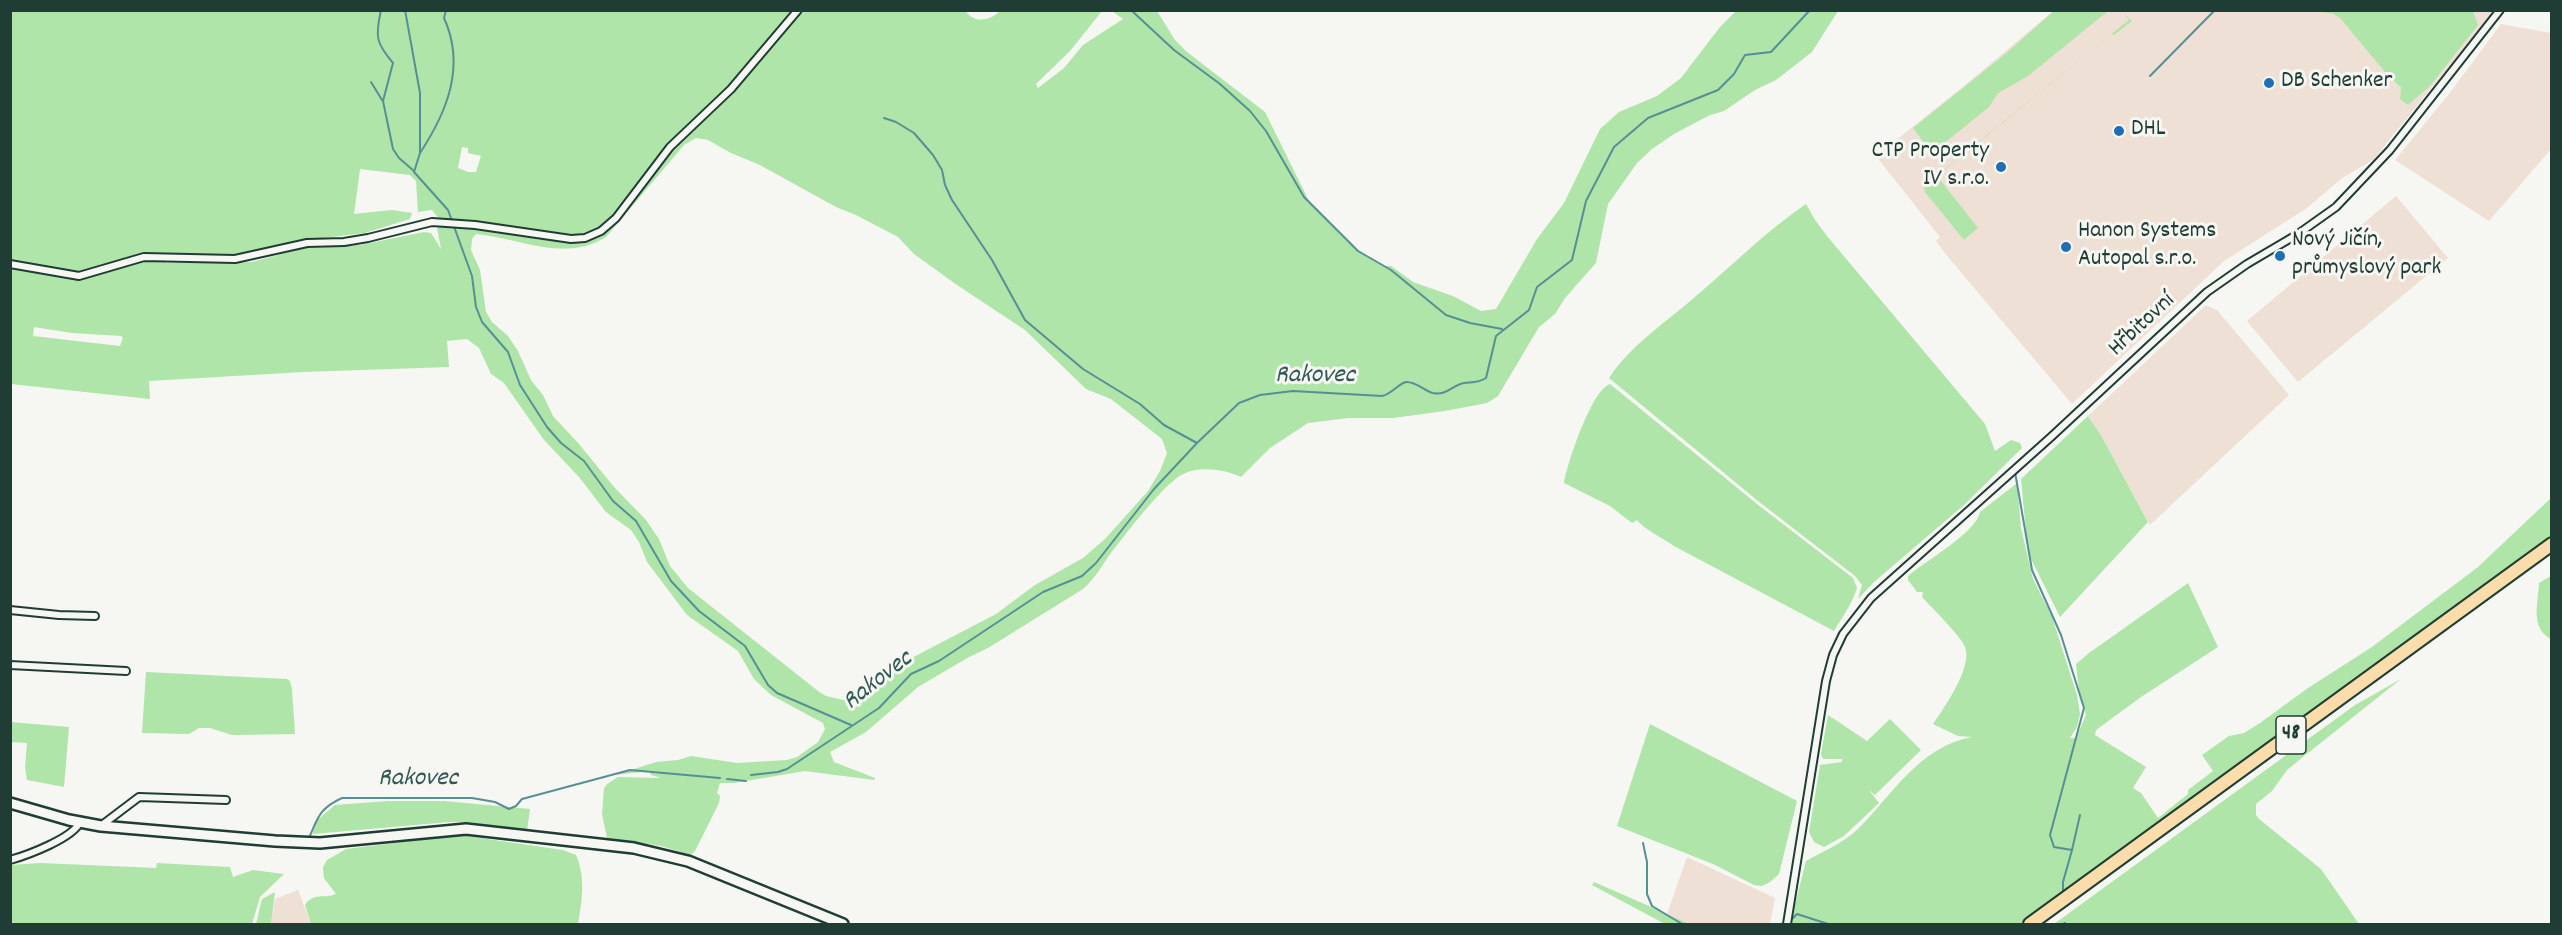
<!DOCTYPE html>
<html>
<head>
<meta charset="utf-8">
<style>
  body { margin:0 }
  #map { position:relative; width:2562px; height:935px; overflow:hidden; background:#f6f6f2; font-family:Dekko,sans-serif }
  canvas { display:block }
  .frame { position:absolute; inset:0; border:12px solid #1f3d34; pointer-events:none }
</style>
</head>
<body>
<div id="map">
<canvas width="2562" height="935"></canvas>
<div class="frame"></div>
</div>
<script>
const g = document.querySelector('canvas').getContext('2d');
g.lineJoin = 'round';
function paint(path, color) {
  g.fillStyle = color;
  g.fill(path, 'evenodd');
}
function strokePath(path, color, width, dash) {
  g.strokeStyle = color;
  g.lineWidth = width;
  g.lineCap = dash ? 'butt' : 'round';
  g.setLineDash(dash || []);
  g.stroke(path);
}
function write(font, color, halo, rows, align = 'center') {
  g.font = font + ' Dekko,sans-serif';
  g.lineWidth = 6;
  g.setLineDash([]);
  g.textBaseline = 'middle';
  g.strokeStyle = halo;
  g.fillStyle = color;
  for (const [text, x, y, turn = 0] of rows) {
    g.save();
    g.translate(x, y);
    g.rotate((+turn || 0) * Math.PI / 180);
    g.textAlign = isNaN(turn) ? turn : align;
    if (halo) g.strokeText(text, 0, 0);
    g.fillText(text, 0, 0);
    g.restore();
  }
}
paint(new Path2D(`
  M2053,11h441l-121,149 -31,18 -35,30 -83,53 -152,143 -123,-146 -13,-17 4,-4 -64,-81 88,-70z
  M2501,24l50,9v116l-62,72 -94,-61 54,-66z
  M2396,196l52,62 -150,124 -51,-61z
  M2206,305l11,5 72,85 -139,130 -47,-86 -15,-23z
  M1687,857l88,41 -5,26h-80l-23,-10z
  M298,890l13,34h-40l4,-25z`), '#efe0d5');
paint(new Path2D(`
  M965,10c8,14 25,11 35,1h102l-32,40 -34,33 2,4 26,-20 19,-23 40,-26 -11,-8h45l18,29 12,12 78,60 45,91 37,38 18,14 20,11h6l22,16 40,14 28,15 15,-2 41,-70 27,-36 36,-74 19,-17 38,-16 24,-18 39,-51 16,-16h102l-26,41 -36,28 -21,10 -31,21 -14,4 -36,19 -22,15 -15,14 -29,41 -12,59 -31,35 -10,16 -16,13 -41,69 -11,7 -42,8 -52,7h-44l-41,5 -38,25 -29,29c-17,-8 -41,-11 -58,-3 -20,10 -57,60 -72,79 -9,12 -16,26 -28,36l-95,59 -19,9 -51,30 -52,45 -36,20 4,10 41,16 -1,2 -69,-9 -71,12h-14l-3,10 3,3 -1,7 -24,48 -4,4 -30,-9 -54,-8 -5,-24 2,-26 3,-4 11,-7 43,1 -10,-3 -2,-4 -34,4 41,-13 22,-2 13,-4 46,7 50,-3 10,-3 21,-15 7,-13 -2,-6 -52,-28 -17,-16 -16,-28 -51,-36 -40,-53 -8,-20 -8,-12 -25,-18 -27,-35 -35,-37 -40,-57 -13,-9 -12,-26 -12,-9 -20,2 2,26 -146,5 -154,9 1,18 -139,-15 -1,-373zM696,138l12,2 23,13 29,12 76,42 20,8 42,22 16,17 43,31 68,45 61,59 25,10 51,40 5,14 -7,18 -12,20 -43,48 -22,19 -48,27 -39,29 -92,48 -24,26 -12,8 -20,5 -22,-5 -8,-5 -130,-103 -18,-22 -11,-27 -13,-19 -32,-33 -35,-43 -26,-28 -10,-21 -12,-15 -13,-29 -10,-15 -16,-14 -6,-10 -6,-42 -9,-20 1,-11 4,-5c44,4 88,29 130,3l78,-92zM462,147l6,1v5l13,3 -5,16h-8l-10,-4zM360,169l50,6 6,6 2,31 14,-2 11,14 -6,4 4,21 -10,-16 -7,-1 -64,13 -52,2 -56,15 -86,1 3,-10 52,3 49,-7 45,-10 50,-6 45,-14 2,-6 -20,-3 -38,4zM34,327l38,6 49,3 2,2 -3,8 -87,-10z
  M2054,11h54l-80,65 -30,17 -9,14 -57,46 -19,-25 91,-73z
  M2315,11h158l5,14 -48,61 -22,19 -8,-6 1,-12 -11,-9 -49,-59 -7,-5z
  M2124,14l8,7 -18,14 -2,-1 -175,142 41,52 -14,12 -39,-48 -1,-6 205,-166z
  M1806,204l9,16 12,16 158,188 10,27 16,-11 9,3 2,5 -58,57 -90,77 -16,17 4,-14 -7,-9 -97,-75 -149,-123c24,-35 55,-54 87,-82 37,-31 70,-65 110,-92z
  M1610,384l147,120 96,74 4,10c-5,16 -14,28 -23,43l-160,-85c-11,-8 -29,-16 -37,-26l-5,3 -22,-17 -46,-23c3,-19 28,-94 46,-99z
  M2088,416l14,21 46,85 -88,95 -32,-64 -7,-74z
  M2017,483l4,45 12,51 19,38 25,78 3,19 -3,13 -7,11h6l10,-23 -7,-23 -3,-28 13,-11 99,-70 30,64 -77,50 -45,33 -1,5 51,32 -13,21 8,5 17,25 30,-24v-4l25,-19 -11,-16 27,-19 15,-3 16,-10 48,-35 64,-41 106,-80 73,-69v38l-531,388h-230l16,-63c18,-10 37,-18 52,-32 34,-34 62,-83 114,-92l-14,-1 -25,-12c11,-16 40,-57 32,-77 -5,-12 -33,-39 -43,-50l1,-5h-6l-9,-12v-4c17,-15 68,-43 72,-64z
  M2551,576l1,62 -1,1c-21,-11 -13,-36 -12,-56z
  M146,672l141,7 3,2 2,8 3,45 -63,1 -22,-7h-11l-10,6 -47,-1z
  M2401,679l-93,74 -21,17 -15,21 -16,13v11l3,4 62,50 38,55h-305l301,-219z
  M1828,715l39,26 23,-22 31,31 -46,45 -6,-5 10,13 -35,33 -20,11 -10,-5 -5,-10 11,-67 22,-3v-3h-19l-2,-5z
  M10,722l59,5 -5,60 -37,-7 -2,-13 2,-24 -16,-1z
  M1650,724l147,77 -18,73 -9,8 -8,4 -8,-1 -41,-21 -96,-38z
  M388,801h56l86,8 -3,22 -59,-9h-19l-136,12 1,-11 21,-18z
  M460,835l103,15 13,5c10,23 6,46 2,69h-267l-6,-19c8,-13 20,-6 31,-11l-12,-16 -1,-11 4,-7 19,-11z
  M40,863l116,5 1,-5 73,4 3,10 20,-7 31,4 -24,23 -8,27h-241v-59z
  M1594,882l96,42h-25l-73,-39z
  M275,892l-4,32h-15l6,-25z`), '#afe5a8');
strokePath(new Path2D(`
  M381,10c-6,27 -5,33 12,53l-10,38 10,48 6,9 15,13
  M405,10l15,83v60l-6,19 34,38 24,66 4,31 6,15 26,30 12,33 27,42 14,16 23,18 29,40 23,20 35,60 28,30 46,35 23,39 9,8 74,32
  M1131,10l43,40 46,34 30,27 16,20 38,66 54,54 33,19 55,45 24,8 32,6
  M2150,76l65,-66
  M371,82l11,18
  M884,118l12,4 18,11 19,22 9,15 3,15 7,15 40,60 33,60 58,49 57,35 24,21 33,18
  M420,153c27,-41 46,-87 24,-135l2,-8
  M2015,472l17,98 29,65 23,73 -34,127 4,12 18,3 -9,32v11
  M751,775l27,-3 9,-3 92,-61 32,-34 28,-13 104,-69 39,-16 14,-13 58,-74 43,-46 42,-40 21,-8 33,-4 89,5c10,-2 16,-12 24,-14 9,-1 19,9 27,11 14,3 19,-8 31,-10 9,-1 14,0 22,-5l10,-42 33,-26 8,-23 35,-27 14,-59 28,-54 34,-29 70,-28 16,-16 11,-19 26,-3 39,-42
  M727,779l19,2
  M309,838c9,-21 11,-30 33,-40h130l23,4 14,7 7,-3 6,-7 108,-29 90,8
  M1643,843l4,19v32l5,12 30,18
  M2072,850l8,-35
  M1793,918l4,-4 31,10
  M2063,924l2,-1`), '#569096', 2);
const street = new Path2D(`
  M10,264l69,12 65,-19 91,2 72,-16 37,-1 24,-4 64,-16 43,3 96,14 14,-1 16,-7 15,-13 54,-71 61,-58 67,-79
  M10,610l49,5 36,1
  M10,665l116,6
  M102,825l37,-28 87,3
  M10,860c18,-5 63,-22 70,-38
  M1787,924l39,-243 7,-26 10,-21 28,-36 180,-161 156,-145 40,-28 51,-30 38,-27 54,-57 110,-140`);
const secondary = new Path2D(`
  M10,803l59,17 32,6 174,15 45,2 146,-14 168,19 54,13 155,63`);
const highway = new Path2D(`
  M2030,924l522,-380`);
strokePath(street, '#1f3d34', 10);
strokePath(secondary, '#1f3d34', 14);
strokePath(highway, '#1f3d34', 16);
strokePath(street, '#f6f6f2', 6);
strokePath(secondary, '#f6f6f2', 9);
strokePath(highway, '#fbddab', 12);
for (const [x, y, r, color] of [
  [2269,83,6,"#1f6fb2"],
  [2119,131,6,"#1f6fb2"],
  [2001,167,6,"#1f6fb2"],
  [2066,247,6,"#1f6fb2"],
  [2280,256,6,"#1f6fb2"]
]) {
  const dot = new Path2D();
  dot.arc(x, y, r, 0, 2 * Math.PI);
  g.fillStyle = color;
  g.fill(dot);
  strokePath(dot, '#f6f6f2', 2);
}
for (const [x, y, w] of [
  [2291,735,30]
]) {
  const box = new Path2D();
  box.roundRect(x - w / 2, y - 19, w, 38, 4.5);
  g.fillStyle = '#f6f6f2';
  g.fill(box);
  strokePath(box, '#1f3d34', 1.5);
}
write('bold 22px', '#1f3d34', null, [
  ["48",2291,735]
]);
write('24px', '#1f3d34', '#f6f6f2', [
  ["DB Schenker",2281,83],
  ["DHL",2131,131],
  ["CTP Property",1989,153,"right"],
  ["IV s.r.o.",1989,181,"right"],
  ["Hanon Systems",2078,233],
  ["Autopal s.r.o.",2078,261],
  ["Nový Jičín,",2292,242],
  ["průmyslový park",2292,270]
], 'left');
write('24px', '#1f3d34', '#f6f6f2', [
  ["Hřbitovní",2143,326,-43]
]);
write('italic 26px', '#315955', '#f6f6f2', [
  ["Rakovec",1315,377],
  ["Rakovec",879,682,-38],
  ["Rakovec",418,780]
]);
</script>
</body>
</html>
